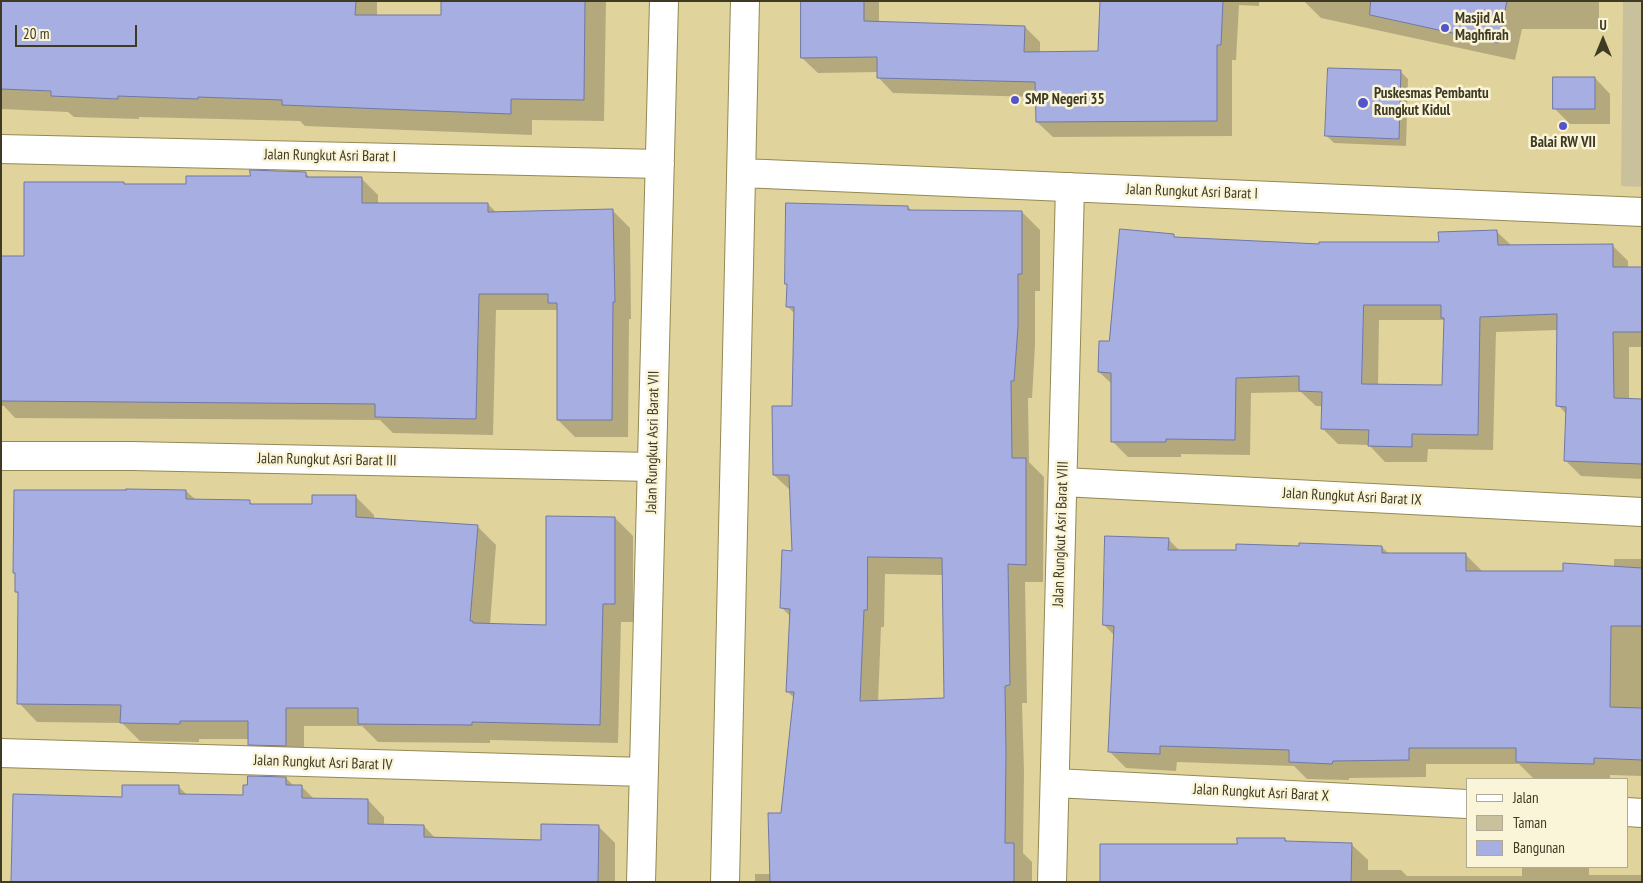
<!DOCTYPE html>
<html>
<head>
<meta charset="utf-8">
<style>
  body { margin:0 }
  #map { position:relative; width:1643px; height:883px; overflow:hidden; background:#e0d49c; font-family:"PT Sans Narrow",sans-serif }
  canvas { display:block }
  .frame { position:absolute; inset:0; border:2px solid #3f3a24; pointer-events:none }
  .legend { position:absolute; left:1466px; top:778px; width:162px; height:90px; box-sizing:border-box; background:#faf5d9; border:1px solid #afaa91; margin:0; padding:6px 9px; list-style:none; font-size:15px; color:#3f3a24 }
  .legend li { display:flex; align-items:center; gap:10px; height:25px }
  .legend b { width:25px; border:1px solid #afaa91 }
  .north { position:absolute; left:1578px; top:15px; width:50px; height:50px; -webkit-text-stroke:4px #faf5d9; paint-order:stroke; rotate:0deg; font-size:14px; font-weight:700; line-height:20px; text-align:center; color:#3f3a24 }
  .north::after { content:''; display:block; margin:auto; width:18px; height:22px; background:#3f3a24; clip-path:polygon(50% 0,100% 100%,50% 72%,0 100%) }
  .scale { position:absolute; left:15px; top:25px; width:122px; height:22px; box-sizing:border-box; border:2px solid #3f3a24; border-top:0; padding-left:6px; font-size:15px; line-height:18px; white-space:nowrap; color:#3f3a24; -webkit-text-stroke:4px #faf5d9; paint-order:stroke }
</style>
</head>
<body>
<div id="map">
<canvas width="1643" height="883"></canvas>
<div class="frame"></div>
<ul class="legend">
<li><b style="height:6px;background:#fff"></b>Jalan</li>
<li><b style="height:14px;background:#c8c19c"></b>Taman</li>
<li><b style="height:14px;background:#a7afe2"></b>Bangunan</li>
</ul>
<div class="north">U</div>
<div class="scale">20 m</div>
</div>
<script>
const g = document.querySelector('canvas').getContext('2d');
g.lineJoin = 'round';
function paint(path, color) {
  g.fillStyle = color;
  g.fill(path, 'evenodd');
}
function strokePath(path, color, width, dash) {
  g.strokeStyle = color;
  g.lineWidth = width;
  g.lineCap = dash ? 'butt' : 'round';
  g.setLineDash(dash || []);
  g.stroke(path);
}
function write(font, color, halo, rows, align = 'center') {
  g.font = font + ' "PT Sans Narrow",sans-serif';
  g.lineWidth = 5;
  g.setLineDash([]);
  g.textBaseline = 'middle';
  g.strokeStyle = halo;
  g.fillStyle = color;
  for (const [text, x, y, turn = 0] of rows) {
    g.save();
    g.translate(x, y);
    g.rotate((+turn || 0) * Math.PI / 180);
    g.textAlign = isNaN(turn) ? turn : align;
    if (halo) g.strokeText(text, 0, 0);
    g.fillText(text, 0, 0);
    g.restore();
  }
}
paint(new Path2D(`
  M1623,1h19v186l-21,-1z`), '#c8c19c');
paint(new Path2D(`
  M1,1h376v15h66v-15h163l-2,120 -72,-1v15l-227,-9 -5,-5 -161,-4v2l-65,-2 -6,-5 -67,-3z
  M802,1h77v22l146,4 15,15v11l59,-1 2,-51h158v5l-20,-1 -3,55h-4v76l-179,1 -16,-15v-25l-144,-4 -15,-16v-5l-60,1 -16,-15z
  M1304,1h295v28h-77l-7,31 -194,-42z
  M1401,72l7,7 -2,67 -72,-3 -8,-8z
  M1595,78l15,16v30h-40l-16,-16z
  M305,173l6,5h50l17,17v9h110l9,9 116,-2 17,17 1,91h-2l-1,118h-53l-17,-17 1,-108 -2,-2h-61l-3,125 -100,-2 -13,-13 -365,-2 -11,-12h-3v-149h24l99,-73 2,2h61z
  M908,207l4,4 110,1 18,18v61h-5v54l-3,53h-4l1,64 15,15 -1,105h-18l2,121h-5l2,68 -1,82 9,9v20h-277v-8h16l11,-60 13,-115 -7,-7 3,-75 -9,-9 12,-56 -3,-61 -17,-16 19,-68 2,-93 -7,-7v-21l-2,-2zM885,574l58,1 2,124 -67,3 3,-75h3z
  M1496,231l16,15 100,-1 16,16v8h14v78h-13v53h13v79l-61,-3 -15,-15 1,-46 -9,-10v-75l-62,2 -3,118 -65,-1 -1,13h-42l-16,-17 -31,-1 -16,-16 1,-22h-7l-15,-14 -50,1 -1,62 -69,-1v3h-53l-16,-16v-57l-13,-12 11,-29 63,-107 3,2 144,7 120,-2zM1379,320h66l-2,67 -65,-1z
  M186,491l10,9 53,1 4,4 60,1 42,-10 19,19v4l104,8 18,18 -6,80 57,1 68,-108 18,18v86h-12l-3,121 -128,-3v3l-112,-1 -16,-16h-58v38l-36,-1 -19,-19v-5h-50v3l-59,-1 -18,-18 -85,-1 -18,-19v-109l-3,-2v-17l-2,-2z
  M1168,539l13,13h56l64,-5h81l7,7h76l17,17 82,2 50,-6v-8h28v217l-32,-1v4h-76l-15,-15h-93v13l-77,1v2l-42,-1 -13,-13 -117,-4 -1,9 -50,-3 -17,-17 6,-115 -11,-11z
  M286,778l8,8 8,1 13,13h53l16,17v9h40l12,13 106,2 56,-15 17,17v39h-602l110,-84 56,-11 8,8 57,1z
  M1285,839l3,3 63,2 17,16v10h33l6,6h115v-9h67v8h53v7h-541l137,-36z`), '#0003');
const building = new Path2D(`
  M1,1h355l-1,14h86v-14h144l-1,99 -73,-1v15l-229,-9v-5l-84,-3v2l-80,-3v3l-67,-3v-5l-50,-2z
  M801,1h63v20l161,5 -1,26 74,-1 2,-50h123l-2,44h-4v76l-181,1 -1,-40 -158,-4v-21l-76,1z
  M1371,1h136l-9,42 -128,-28z
  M1328,68l73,2 -2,69 -74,-3z
  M1553,77h42v32h-42z
  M250,170l56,2v5h56v26h126v9l125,-3 2,93h-2l-1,118h-55v-117h-9v-9h-69l-3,125 -101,-2v-13l-374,-3v-145h23v-74h100v2h62v-8h64z
  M786,203l122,3v4l114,1v63h-4v53l-4,54h-3l1,77h14v107l-18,-1 2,121 -5,1 1,66 -1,91h9v39h-244l-2,-69h13l13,-121h-8l4,-83 -10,-1 2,-58 10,1 -3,-76h-16l-1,-69h20l2,-99h-8l1,-23h-2zM868,557l74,1 2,140 -84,3 4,-91h3z
  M1120,229l54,5v3l145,7v-2h120l-1,-10 59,-2 1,15 115,-1v23h29v65h-29l1,66 28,1v65l-78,-3 2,-54 -10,-1 1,-92 -77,3 -2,118 -66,-1v13l-44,-1 1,-16 -48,-1 1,-37 -23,-1v-15l-63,2 -1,62 -69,-1v3h-55v-69l-13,-1 1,-31h10zM1364,305h77v13h3l-2,67 -80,-1z
  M126,489l60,1v9l64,1v4h62v-9h44v22l122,8 -8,96h3v2l73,2v-109l69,1v87h-12l-3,121 -128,-3v3l-114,-1v-16h-72v38l-38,-1v-24h-68v3l-60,-1 1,-18 -104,-1 1,-112h-3v-19h-2l1,-83h112z
  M1105,536l64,2 -1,12h68v-6l63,2v-3l83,3v7h84v18h97v-8l79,5v58h-31l-1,81 32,1v52l-48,-2v6l-78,-2v-14h-107v12l-76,1 -1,3 -43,-2v-12l-129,-4v8l-52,-2 6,-126 -11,-1z
  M248,776l38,1v8h16v13l66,1v25l56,1v12l117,3v-16l58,1 -1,57h-587l2,-88 109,3v-12h57v9l64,1v-10h4z
  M1237,838h48v3l67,2 -1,39h-251v-38h137z`);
paint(building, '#a7afe2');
strokePath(building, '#7077a6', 1);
const minor = new Path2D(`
  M1,149l659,15
  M742,173l900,39
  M1,456h131l520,11
  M1063,482l579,30
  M1,753l643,19
  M1055,783l412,21
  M1627,812l15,1
  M641,882l23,-881
  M725,882l20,-881
  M1052,882l18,-695`);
strokePath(minor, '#948954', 30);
strokePath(minor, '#fff', 28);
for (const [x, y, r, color] of [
  [1445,28,5,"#5455cc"],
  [1015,100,5,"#5455cc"],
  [1363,103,6,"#5455cc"],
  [1563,126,5,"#5455cc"]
]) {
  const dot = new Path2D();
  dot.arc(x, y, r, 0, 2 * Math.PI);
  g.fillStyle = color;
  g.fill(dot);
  strokePath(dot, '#faf5d9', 2);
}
write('bold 15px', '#3f3a24', '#faf5d9', [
  ["Masjid Al",1455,19],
  ["Maghfirah",1455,36],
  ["Puskesmas Pembantu",1374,94],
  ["Rungkut Kidul",1374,111],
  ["SMP Negeri 35",1025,100],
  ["Balai RW VII",1563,143,"center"]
], 'left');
write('15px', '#3f3a24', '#faf5d9', [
  ["Jalan Rungkut Asri Barat I",330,156,1],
  ["Jalan Rungkut Asri Barat I",1192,192,2],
  ["Jalan Rungkut Asri Barat VII",653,442,-89],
  ["Jalan Rungkut Asri Barat III",327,460,1],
  ["Jalan Rungkut Asri Barat IX",1352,497,3],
  ["Jalan Rungkut Asri Barat VIII",1061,534,-88],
  ["Jalan Rungkut Asri Barat IV",323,763,2],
  ["Jalan Rungkut Asri Barat X",1261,793,3]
]);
</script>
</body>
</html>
